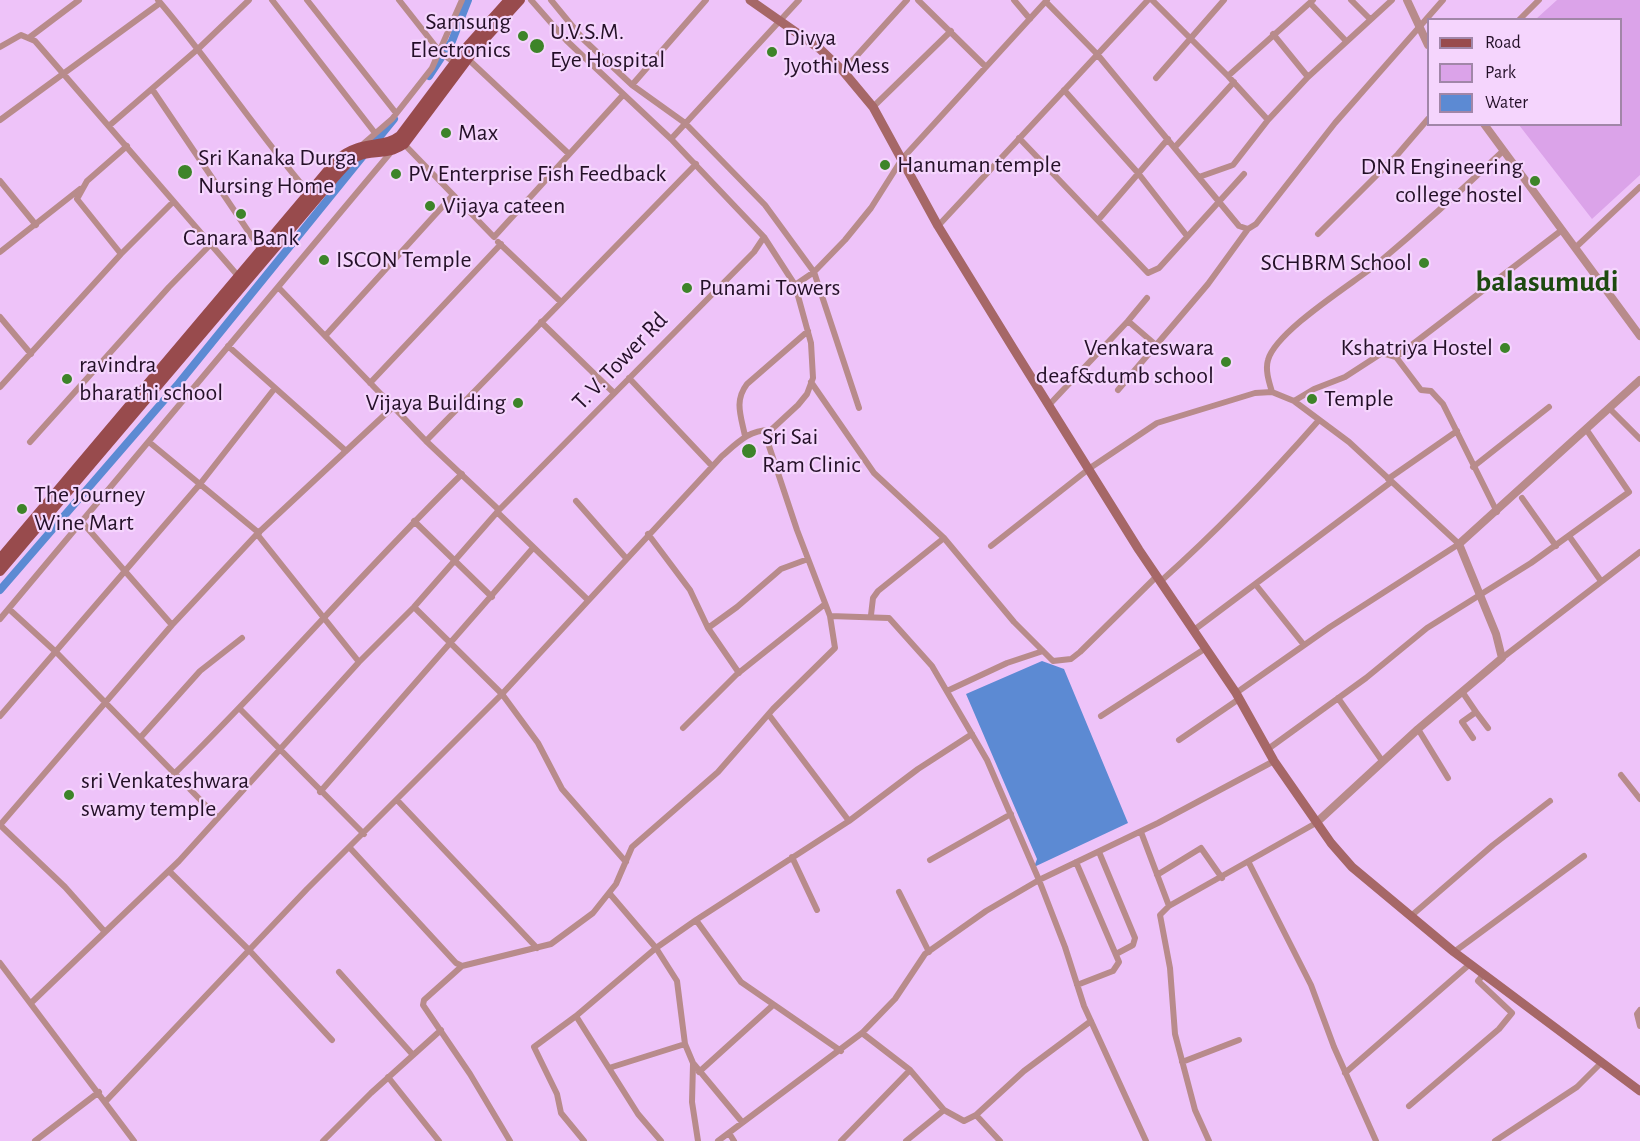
<!DOCTYPE html>
<html>
<head>
<meta charset="utf-8">
<style>
  body { margin:0 }
  #map { position:relative; width:1640px; height:1141px; overflow:hidden; background:#eec3f9; font-family:"Alegreya Sans",sans-serif }
  canvas { display:block }
  .legend { position:absolute; left:1427px; top:18px; width:195px; height:108px; box-sizing:border-box; background:#f5d5fd; border:2px solid #a186a8; margin:0; padding:8px 10px; list-style:none; font-size:18px; color:#241028 }
  .legend li { display:flex; align-items:center; gap:12px; height:30px }
  .legend b { width:30px; border:2px solid #a186a8 }
</style>
</head>
<body>
<div id="map">
<canvas width="1640" height="1141"></canvas>
<ul class="legend">
<li><b style="height:8px;background:#984b4d"></b>Road</li>
<li><b style="height:16px;background:#dba3e9"></b>Park</li>
<li><b style="height:16px;background:#5c8ad3"></b>Water</li>
</ul>
</div>
<script>
const g = document.querySelector('canvas').getContext('2d');
g.lineJoin = 'round';
function paint(path, color) {
  g.fillStyle = color;
  g.fill(path, 'evenodd');
}
function strokePath(path, color, width, dash) {
  g.strokeStyle = color;
  g.lineWidth = width;
  g.lineCap = dash ? 'butt' : 'round';
  g.setLineDash(dash || []);
  g.stroke(path);
}
function write(font, color, halo, rows, align = 'center') {
  g.font = font + ' "Alegreya Sans",sans-serif';
  g.lineWidth = 4.5;
  g.setLineDash([]);
  g.textBaseline = 'middle';
  g.strokeStyle = halo;
  g.fillStyle = color;
  for (const [text, x, y, turn = 0] of rows) {
    g.save();
    g.translate(x, y);
    g.rotate((+turn || 0) * Math.PI / 180);
    g.textAlign = isNaN(turn) ? turn : align;
    if (halo) g.strokeText(text, 0, 0);
    g.fillText(text, 0, 0);
    g.restore();
  }
}
paint(new Path2D(`
  M1557,0h83v175l-48,44 -73,-94 101,-1v-104l-84,-1z`), '#dba3e9');
paint(new Path2D(`
  M1042,661l22,8 64,154 -94,44 3,-8 -71,-165z`), '#5c8ad3');
strokePath(new Path2D(`
  M429,76l23,-35 16,-41
  M372,146l22,-27
  M0,590l179,-207 184,-227`), '#5c8ad3', 8);
strokePath(new Path2D(`
  M158,0c53,62 98,131 151,193
  M272,0l103,133
  M307,0l89,113
  M399,0l41,52 15,11
  M551,0l32,39 49,46 53,38 80,82 49,67 45,136
  M918,0l68,67
  M1014,0l16,19
  M1152,0l76,76
  M1351,0l19,19
  M1046,2l51,52 142,172 9,3 8,-5 79,-101 108,-123
  M1310,3l36,38
  M1519,20l20,-20
  M1273,34l35,43 84,-77
  M30,37l49,-37
  M0,47l21,-12 14,6 204,236
  M468,59l101,95
  M843,71l64,-71
  M1156,78l68,-78
  M632,85l74,-85
  M152,89l109,161
  M1064,90l74,83 49,63
  M873,107l78,-76
  M0,120l160,-117
  M1268,120l40,-43
  M110,125l89,-77 50,-48
  M1019,138l129,135 11,-5 85,-94
  M671,139l128,-139
  M402,142l92,95 129,-142
  M362,145l30,-26 40,-51 30,-68
  M1175,147l59,-65
  M1199,177l34,-12 35,-45 -40,-44 85,-76
  M0,181l36,44
  M1099,219l69,-80
  M938,226l210,-226
  M1318,234l80,-80 30,-35
  M498,242l63,60
  M1575,248l65,-61
  M0,252l80,-63
  M121,254l-44,-55 10,-18 40,-35
  M795,285l19,-13 31,-32 26,-32 31,-49 145,-159
  M278,287l148,154 73,69
  M0,317l31,37
  M1128,321l19,-23
  M541,322l73,71
  M325,336l128,-141
  M228,346l118,105
  M1396,357l166,-127
  M629,378l83,88
  M811,382l63,91 70,65 70,84 39,39 18,-2 9,-7 77,-76
  M370,383l131,-139
  M0,387l121,-133 52,-52
  M1118,390l90,-106 40,-55
  M1272,392c-3,-10 -7,-22 -4,-32 8,-29 84,-76 109,-96 43,-36 85,-74 126,-113
  M1294,401l20,-12 31,-12 37,-24 14,4 25,33 10,1 12,13 54,108
  M1049,405l79,-84 29,25
  M1609,408l31,31
  M745,436c-4,-20 -11,-35 2,-52l61,-53
  M426,441l270,-277
  M30,442l139,-155 42,-43
  M149,442l110,91
  M1473,467l76,-60
  M1388,479l69,-48
  M1522,498l34,48
  M576,501l50,57
  M497,512l91,88
  M414,521l78,76
  M82,522l90,103
  M257,534l136,-127
  M648,534l42,56 18,38 31,45
  M1569,536l32,45
  M991,546l99,-78 67,-45 98,-30 17,-1 22,9 55,41 110,102 -129,83 -94,66
  M1161,581c56,-50 108,-104 158,-161
  M1256,585l48,60
  M414,607l88,87 36,49 24,46 64,73
  M9,609l48,44 161,165
  M871,615l2,-17 5,-7 66,-53
  M830,616l59,2 43,48 55,94 52,120 26,67 19,59 62,135
  M0,619l391,-467
  M708,628l29,-21 44,-38 27,-10
  M1194,630l197,-148
  M1502,658l138,-106
  M947,691l60,-28 36,-12
  M1463,693l13,19 -14,10 11,16
  M1338,698l45,64
  M240,709l124,125
  M1476,712l12,16
  M769,715l80,106
  M0,716l200,-232 75,-96
  M1101,716l105,-68
  M683,728l53,-53 89,-71
  M1418,729l30,49
  M140,738l60,-67 42,-33
  M1179,740l60,-41
  M1268,749l98,-71 61,-50 104,-65 98,-71 -43,-63
  M175,773c99,-97 188,-202 287,-299
  M1621,775l19,24
  M320,792l213,-244
  M397,800l140,148
  M0,825l172,-200 85,-91 102,128
  M0,825l65,62 40,45
  M1141,832l28,74
  M350,848l106,115 6,3
  M1099,852l36,86 -2,7 -17,9
  M792,857l25,53
  M930,860l81,-46
  M1076,862l43,100 -6,9 -36,14
  M1249,863l62,122 23,62 42,94
  M169,871l80,79 83,90
  M1157,875l44,-27 21,30
  M899,892l30,60
  M610,894l46,54 21,33 8,63 8,19 49,59
  M1411,916l82,-71 57,-44
  M696,920l45,62 100,69
  M1454,952l130,-96
  M0,963l134,178
  M339,972l74,83
  M31,1003l148,-142 180,-199 55,-55 85,-97 255,-258 10,-15
  M1640,1010l-3,4 3,12
  M576,1016l-42,31 23,47 4,19 23,28
  M862,1033l48,37 34,40 20,11 12,-6 48,-44 67,-50
  M1182,1062l57,-22
  M693,1064l-1,38 6,39
  M609,1068l76,-24
  M699,1072l73,-66
  M1345,1073l125,-109
  M388,1077l51,64
  M106,1101l201,-212 195,-195 220,-238c15,-13 28,-27 49,-26
  M1409,1106l90,-77 13,-16 -34,-32 5,-6
  M976,1115l24,26
  M729,1133l5,8
  M35,1141l64,-49
  M323,1141l48,-48 70,-63
  M510,1141l-40,-67 -47,-69 1,-5 38,-34 89,-22 42,-31 23,-29 16,-37 86,-75 55,-63 62,-61 -5,-32 -33,-86 -29,-87 3,-13 27,-25 9,-11 6,-16 -2,-35 -16,-58 -31,-48 -93,-98 -104,-98 -36,-41
  M661,1141l-23,-27 -62,-98 80,-68 40,-28 153,-99 69,-52 54,-35
  M718,1141l144,-108 33,-34 30,-45 61,-43 53,-31 119,-57 116,-62
  M841,1141l69,-71
  M906,1141l38,-31
  M1209,1141l-14,-31 -20,-76 -5,-66 -10,-53 9,-9 147,-83
  M1495,1141l82,-54 25,-25`), '#b88b8b', 6);
strokePath(new Path2D(`
  M1407,0l21,45
  M1484,124l156,212
  M1316,823l102,-94 84,-71 -6,-24 -37,-90 181,-164`), '#b88b8b', 8);
strokePath(new Path2D(`
  M750,0l70,49 23,22 30,36 65,119 75,122 126,202 97,143 38,68 57,82 21,24 102,85 186,139`), '#a66767', 9);
strokePath(new Path2D(`
  M0,559l337,-399c24,-21 47,-11 63,-24l66,-88 43,-48
  M0,571l334,-393c8,-9 17,-21 30,-24 17,-4 22,1 40,-10l68,-91 48,-53`), '#984b4d', 10);
for (const [x, y, r, color] of [
  [523,36,6,"#3d8429"],
  [537,46,8,"#3d8429"],
  [772,52,6,"#3d8429"],
  [446,133,6,"#3d8429"],
  [885,165,6,"#3d8429"],
  [185,172,8,"#3d8429"],
  [396,174,6,"#3d8429"],
  [1535,181,6,"#3d8429"],
  [430,206,6,"#3d8429"],
  [241,214,6,"#3d8429"],
  [324,260,6,"#3d8429"],
  [1424,263,6,"#3d8429"],
  [687,288,6,"#3d8429"],
  [1505,348,6,"#3d8429"],
  [1226,362,6,"#3d8429"],
  [67,379,6,"#3d8429"],
  [1312,399,6,"#3d8429"],
  [518,403,6,"#3d8429"],
  [749,451,8,"#3d8429"],
  [22,509,6,"#3d8429"],
  [69,795,6,"#3d8429"]
]) {
  const dot = new Path2D();
  dot.arc(x, y, r, 0, 2 * Math.PI);
  g.fillStyle = color;
  g.fill(dot);
  strokePath(dot, '#f5d5fd', 2);
}
write('24px', '#241028', '#f5d5fd', [
  ["Samsung",511,22,"right"],
  ["Electronics",511,50,"right"],
  ["U.V.S.M.",550,32],
  ["Eye Hospital",550,60],
  ["Divya",784,38],
  ["Jyothi Mess",784,66],
  ["Max",458,133],
  ["Sri Kanaka Durga",198,158],
  ["Nursing Home",198,186],
  ["Hanuman temple",897,165],
  ["DNR Engineering",1523,167,"right"],
  ["college hostel",1523,195,"right"],
  ["PV Enterprise Fish Feedback",408,174],
  ["Vijaya cateen",442,206],
  ["Canara Bank",241,238,"center"],
  ["ISCON Temple",336,260],
  ["SCHBRM School",1412,263,"right"],
  ["Punami Towers",699,288],
  ["Venkateswara",1214,348,"right"],
  ["deaf&dumb school",1214,376,"right"],
  ["Kshatriya Hostel",1493,348,"right"],
  ["ravindra",79,365],
  ["bharathi school",79,393],
  ["Temple",1324,399],
  ["Vijaya Building",506,403,"right"],
  ["Sri Sai",762,437],
  ["Ram Clinic",762,465],
  ["The Journey",34,495],
  ["Wine Mart",34,523],
  ["sri Venkateshwara",81,781],
  ["swamy temple",81,809]
], 'left');
write('24px', '#241028', '#f5d5fd', [
  ["T. V. Tower Rd",620,361,-46]
]);
write('bold 30px', '#1d4a10', '#f5d5fd', [
  ["balasumudi",1547,282]
]);
</script>
</body>
</html>
